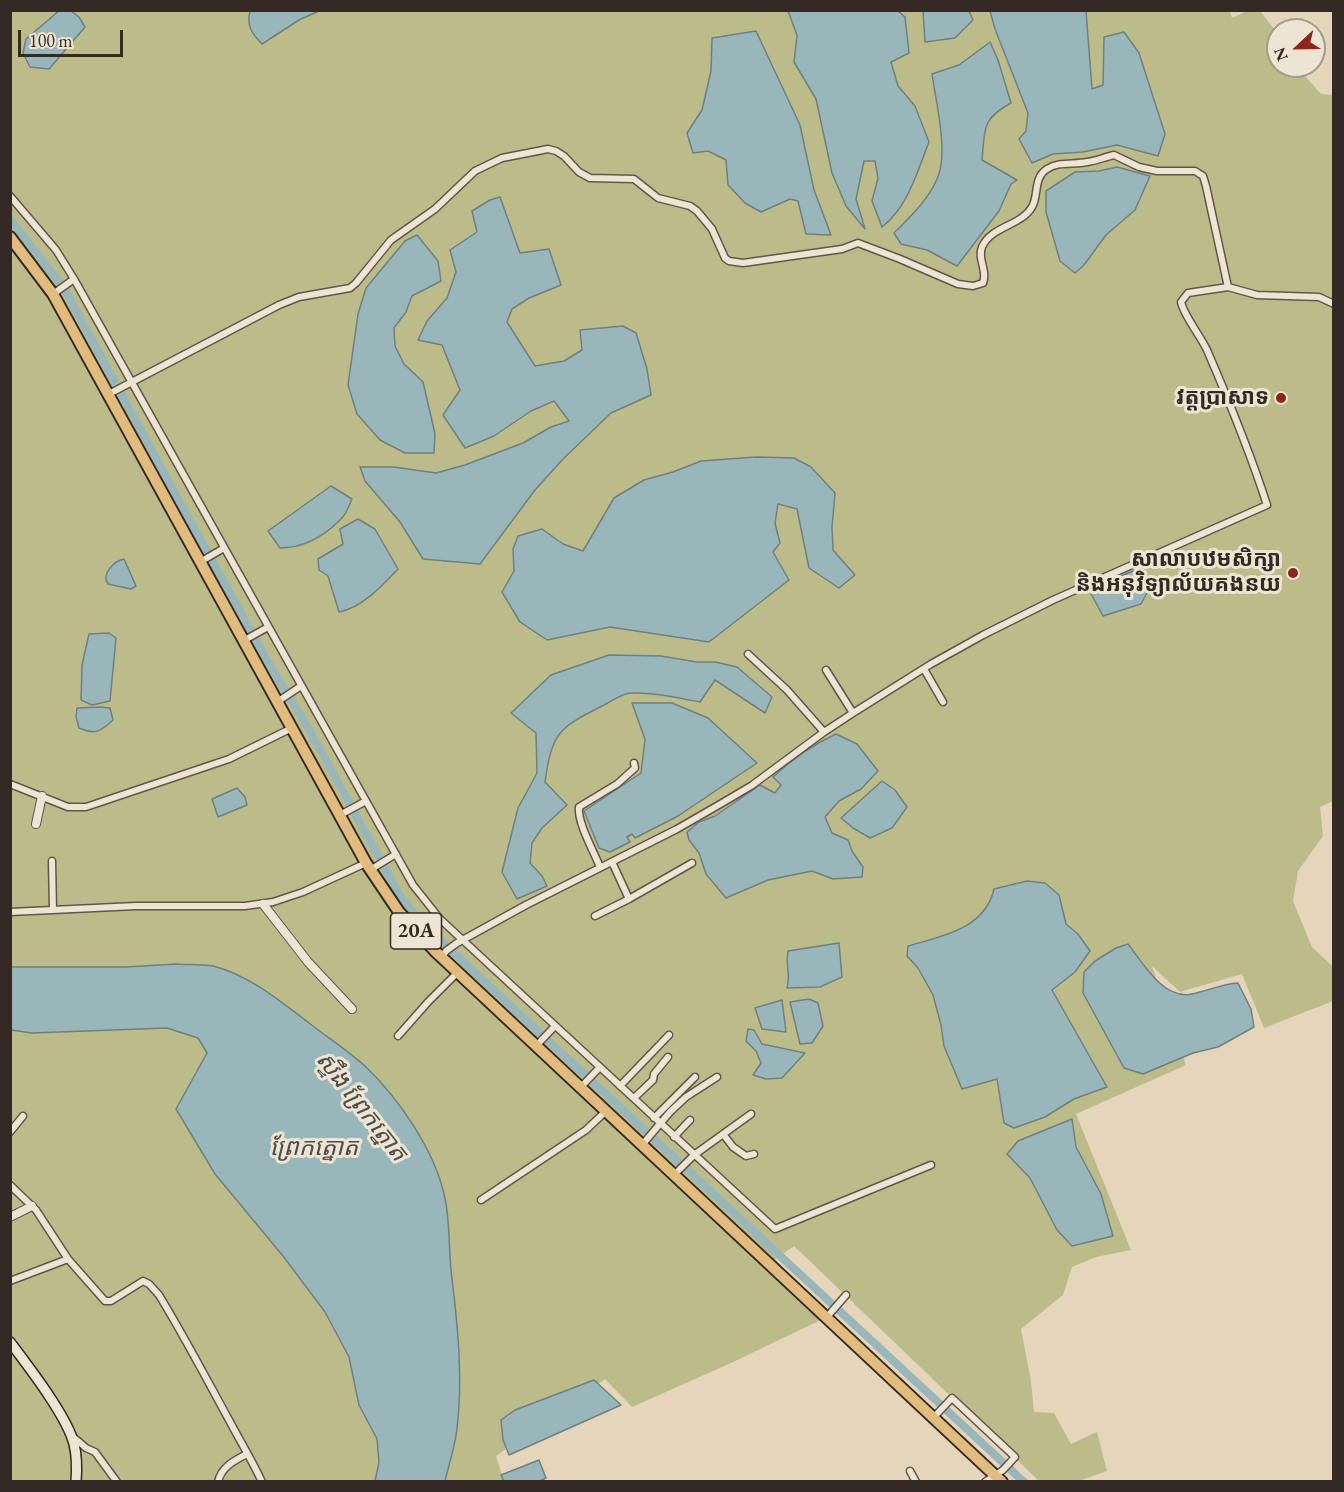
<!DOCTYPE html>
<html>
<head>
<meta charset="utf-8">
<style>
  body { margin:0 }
  #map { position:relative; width:1344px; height:1492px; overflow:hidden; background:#e5d6bb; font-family:"EB Garamond",serif }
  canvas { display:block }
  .frame { position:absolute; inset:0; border:12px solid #352a23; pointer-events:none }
  .north { position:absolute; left:1266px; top:18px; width:60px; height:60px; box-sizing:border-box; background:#eee4d3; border:2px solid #a49a8d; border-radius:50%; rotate:248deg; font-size:16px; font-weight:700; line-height:24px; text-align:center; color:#352a23 }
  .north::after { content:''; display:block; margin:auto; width:21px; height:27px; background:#8f2418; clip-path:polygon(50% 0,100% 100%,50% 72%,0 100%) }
  .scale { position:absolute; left:18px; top:30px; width:105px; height:27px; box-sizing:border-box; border:3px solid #352a23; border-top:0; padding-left:8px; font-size:18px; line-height:21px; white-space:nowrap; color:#352a23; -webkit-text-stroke:4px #eee4d3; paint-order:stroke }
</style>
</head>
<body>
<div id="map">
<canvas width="1344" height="1492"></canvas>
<div class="frame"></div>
<div class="north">N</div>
<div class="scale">100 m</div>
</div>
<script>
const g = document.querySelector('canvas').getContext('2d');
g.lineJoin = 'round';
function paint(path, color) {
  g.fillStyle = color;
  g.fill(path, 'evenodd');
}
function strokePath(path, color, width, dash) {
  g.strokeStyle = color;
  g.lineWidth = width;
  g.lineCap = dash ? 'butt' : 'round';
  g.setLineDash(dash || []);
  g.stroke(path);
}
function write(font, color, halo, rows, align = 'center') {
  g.font = font + ' "EB Garamond","Noto Sans Khmer",serif';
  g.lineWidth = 6;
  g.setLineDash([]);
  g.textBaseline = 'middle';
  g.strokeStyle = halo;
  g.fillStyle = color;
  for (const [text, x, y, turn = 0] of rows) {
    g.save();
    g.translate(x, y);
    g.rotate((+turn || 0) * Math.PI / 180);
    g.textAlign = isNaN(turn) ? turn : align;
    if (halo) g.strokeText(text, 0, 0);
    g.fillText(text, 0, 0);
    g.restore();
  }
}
paint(new Path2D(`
  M1230,10l2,8 15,-7h13l18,23v32h23l4,10 16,18 12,1v706l-13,6 3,29 -25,35 -5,30 19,46 20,19 1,35 -69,27 -22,-54 -62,18 -28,-26 34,99 -110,49 55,136 -35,7 -24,10 -9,28 -42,34 10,52 3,31 20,1 17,31 26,-12 10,39 -28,10h-40l-245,-235 -24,17 57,54 -96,46 -99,44 -27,-28 -109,77 8,25h-493l-1,-1470z`), '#bcbc8b');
const water = new Path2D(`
  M60,10l11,1 8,6 6,10 -36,42 -19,-2 -7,-14 3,-14z
  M250,11v-1l69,1 -20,9 -37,24c-10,-10 -16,-19 -12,-33z
  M788,11h110l7,6 4,36 -18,9 7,24 17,20 14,36c-12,30 -21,65 -47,85l-10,-26 6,-23 -3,-17h-11l-8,38 9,30 -19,-23 -14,-33 -16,-74 -22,-37 3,-27z
  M923,11h46l4,9 -18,18 -30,4z
  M990,11h96l6,78 11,-4 1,-48 20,-5 15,21 26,81 -7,22 -41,-11 -34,7 -30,2 -21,9 -13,-24 7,-8 2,-18 -33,-84z
  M756,31l44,94 14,65 17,45 -25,-1 -8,-33 -8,-2 -29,13 -16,-9 -17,-18 -2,-25 -18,-9 -15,2 -6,-20 15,-23 9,-39 1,-33z
  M990,42l8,18 13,43c-30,16 -26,27 -29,57l35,20 -6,4 -12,27 -42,55 -30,-16 -26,-6 -7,-11c16,-16 34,-33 43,-54 12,-26 -1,-76 -5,-105l27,-9z
  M1117,167l33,9 -15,34 -29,25 -22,30 -9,8 -15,-12 -14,-49v-21l29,-19 24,-1z
  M500,197l20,56 29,-4 12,36 -32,13 -17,11 -5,13 28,44 29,-5 18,-11 -2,-20 43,-4 13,7 11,36 4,26 -40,18 -48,46 -28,31 -55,74 -57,-5 -23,-37 -35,-41 -5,-14h34l42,6 29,-8 58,-22 28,-16 18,-6 -15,-20 -23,10 -37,25 -29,12 -22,-33 17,-25 -18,-45 -24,-5 9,-19 20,-23 9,-26 -6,-22 27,-18 -5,-21 18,-11z
  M417,235l21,26 3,20 -29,15 -6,16 -12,16 1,18 9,18 19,18 12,52 -1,19h-29l-25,-13 -23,-26 -9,-29 10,-71 8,-26 39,-47z
  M756,457l38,1 17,9 24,26 -3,34 1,23 22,25 -16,13 -30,-20 -12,-59 -19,-5 -3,19 5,20 -7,9 16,28 -80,62 -99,-15 -63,13 -27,-18 -18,-30 12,-21 -1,-22 5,-13 24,-7 21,15 20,7 31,-53 30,-18 29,-8 28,-11z
  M331,486l21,13c-3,7 -6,16 -12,21 -16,16 -37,28 -60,28l-12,-17z
  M358,519l17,10 23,40c-15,16 -36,39 -59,43l-11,-36 -9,-6 -1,-11 25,-15 -3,-15z
  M124,559l12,27 -5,3 -23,-5c-7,-10 6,-23 16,-25z
  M1142,567l10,17 -11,20 -38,12 -14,-26z
  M109,633l7,5 -6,63 -18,4 -11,-5 1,-35 7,-31z
  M609,655l52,1 36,6h18l22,5 35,30 -7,16 -50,-33 -15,22c-23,-4 -46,-10 -69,-9 -9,0 -20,9 -29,13 -43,22 -50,26 -57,76l22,23 -25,23 -10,15 -2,20 12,13 5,10 -30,13 -15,-27 16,-64 19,-35 -1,-40 -25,-20 40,-38z
  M632,703h40l36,15 49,45 -79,53 -43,22 -3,-4 -5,3 3,5 -20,10 -11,-4 -15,-37 57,-38 4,-34z
  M100,707l10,1 3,12c-13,12 -18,15 -34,8l-3,-11 1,-9z
  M836,734l21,10 21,27 -17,18 -22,12 -14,16 7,16 16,7 4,11 11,16 -1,10 -29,2 -21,-8 -44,9 -42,18 -20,-24 -7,-21 -10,-13 -2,-8 12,-10 16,-6 45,-31 15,8 6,-8 -8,-8c19,-18 39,-32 63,-43z
  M882,781l13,9 12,17 -15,21 -22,10 -17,-10 -12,-10z
  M237,788l8,9 2,8 -29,12 -6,-18z
  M1027,881l18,2 14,12 7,29 12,10 12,17 -15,21 -23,18 55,97 -33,12 -29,18 -31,11 -10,-5 -7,-44 -35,10 -18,-43 -3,-21 -8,-30 -15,-27 -11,-12 1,-10c34,-10 77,-17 86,-57z
  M839,943l3,34 -22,10 -33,1c4,-14 -2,-23 1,-37z
  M1128,944c15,19 35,56 64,50 16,-3 29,-10 46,-11l13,26 3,18 -36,20 -25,6 -50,21 -19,-6 -41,-75 1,-21 11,-11 21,-13z
  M176,964c12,1 25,0 37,2 36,9 67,35 96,57 19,15 40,28 58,45 32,31 67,82 77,126 7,28 4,57 8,85 6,49 11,100 5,150 -2,17 -8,35 -12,52h-70l4,-19 -2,-23 -18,-34 -10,-48 -24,-45 -42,-56 -68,-82 -39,-65 31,-56 -9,-15 -31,-10 -135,5 -21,-3v-63h115z
  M809,999l9,4 5,23 -11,17 -12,1 -10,-42z
  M782,1000l4,32 -24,-3 -7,-21z
  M748,1029l6,1 8,14 43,9 -23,25 -16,1 -13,-4 8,-12 -5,-12 -10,-10z
  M1072,1119l4,28 25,47 12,42 -41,10 -15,-16 -27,-52 -23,-24 11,-13z
  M594,1380l27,25 -112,50 -6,-15 -2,-20 14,-10z
  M539,1460l7,18 -6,3h-36l-3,-6z`);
paint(water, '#99b7ba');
strokePath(water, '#717f7e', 1.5);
strokePath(new Path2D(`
  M10,219l54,69 113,209 90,163 43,71 90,165 21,26 65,61 538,499`), '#99b7ba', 8);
const minor = new Path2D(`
  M10,196l46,54 18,29 339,606 27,34 335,310 156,-64
  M53,294l21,-15
  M107,395l172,-90 20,-8 51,-9 6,-5 35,-43 44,-31 40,-38 27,-13 46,-9 8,2 8,5 15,16 11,6 44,1 24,19 32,8 7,5 15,18 13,29 4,3 14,2 99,-14 16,-6 42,16 58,25 15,2 10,-3c5,-12 -6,-24 -1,-36 9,-21 39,-21 50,-40 7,-12 1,-29 15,-38 12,-8 27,-4 40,-7 9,-1 18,-5 27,-7l25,12 18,4h38l8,5 3,10 22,101
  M200,562l24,-14
  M243,641l25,-14
  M748,654l39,36 37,42
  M924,669l19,33
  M826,670l27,43
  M277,702l24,-16
  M10,784l58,23h18l143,-48 63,-31
  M340,815l26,-14
  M52,861l1,49
  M612,862l17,37 63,-36
  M600,867c-6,-15 -23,-45 -21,-60l38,-23 18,-16 -1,-5
  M370,870l26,-16
  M10,912l126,-6h109l28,-4 30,-10 63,-29
  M595,916l34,-17
  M442,957l4,-6 11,-8 69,-38 151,-76 40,-23 34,-20 73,-54 29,-19 78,-49 52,-29 70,-35 214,-95c-17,-53 -38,-104 -60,-155 -7,-15 -23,-34 -26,-48l7,-9 40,-6 29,8 62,2 15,7
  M398,1036l30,-34 30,-30
  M536,1046l19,-20
  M620,1086l49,-51
  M581,1087l19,-20
  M634,1098l19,-18 1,-6 14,-17
  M654,1118l41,-41
  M10,1132l13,-16
  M723,1134l10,13 13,9 8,-2
  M674,1137l16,-17
  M642,1145l28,-33 16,-15 31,-20
  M674,1175l20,-20 57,-41
  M10,1185l26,25 32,49 37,42h6l32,-20 6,3 10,11c25,41 47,83 70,125 11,21 23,40 33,62
  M481,1200l105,-70 20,-19
  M10,1281l58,-22
  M827,1317l19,-22
  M934,1417l18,-19 63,59 -12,13 -18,12
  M72,1436l14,12 9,4 22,30
  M910,1471l6,11
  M218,1482c3,-15 17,-22 29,-28`);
const tertiary = new Path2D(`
  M36,824l6,-28
  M263,904l45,58 44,47
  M10,1217l22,-11`);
const secondary = new Path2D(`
  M10,1342c18,24 57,74 64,102 3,12 3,25 2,38`);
const primary = new Path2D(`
  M10,237l43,57 313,569 33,49 37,40 566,530`);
strokePath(minor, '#615549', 9);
strokePath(tertiary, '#615549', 10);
strokePath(secondary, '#352a23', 12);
strokePath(primary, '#352a23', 14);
strokePath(minor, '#eee4d3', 6);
strokePath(tertiary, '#eee4d3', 8);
strokePath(secondary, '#eee4d3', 9);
strokePath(primary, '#e2bb7e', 10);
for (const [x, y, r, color] of [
  [1281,398,6,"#8f2418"],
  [1293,573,6,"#8f2418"]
]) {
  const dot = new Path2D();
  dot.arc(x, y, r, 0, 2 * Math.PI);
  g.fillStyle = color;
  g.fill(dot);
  strokePath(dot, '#eee4d3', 2);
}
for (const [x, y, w] of [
  [416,931,51]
]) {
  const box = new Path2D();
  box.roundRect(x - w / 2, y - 18, w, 36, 4.5);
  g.fillStyle = '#eee4d3';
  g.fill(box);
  strokePath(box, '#352a23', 1.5);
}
write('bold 21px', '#352a23', null, [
  ["20A",416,931]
]);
write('bold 22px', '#352a23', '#eee4d3', [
  ["វត្តប្រាសាទ",1269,398],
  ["សាលាបឋមសិក្សា",1281,560],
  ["និងអនុវិទ្យាល័យគងនយ",1281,585]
], 'right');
write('italic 24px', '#4e4d49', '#eee4d3', [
  ["ស្ទឹង ព្រែកត្នោត",361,1107,52],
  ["ព្រែកត្នោត",314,1148]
]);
</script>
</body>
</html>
